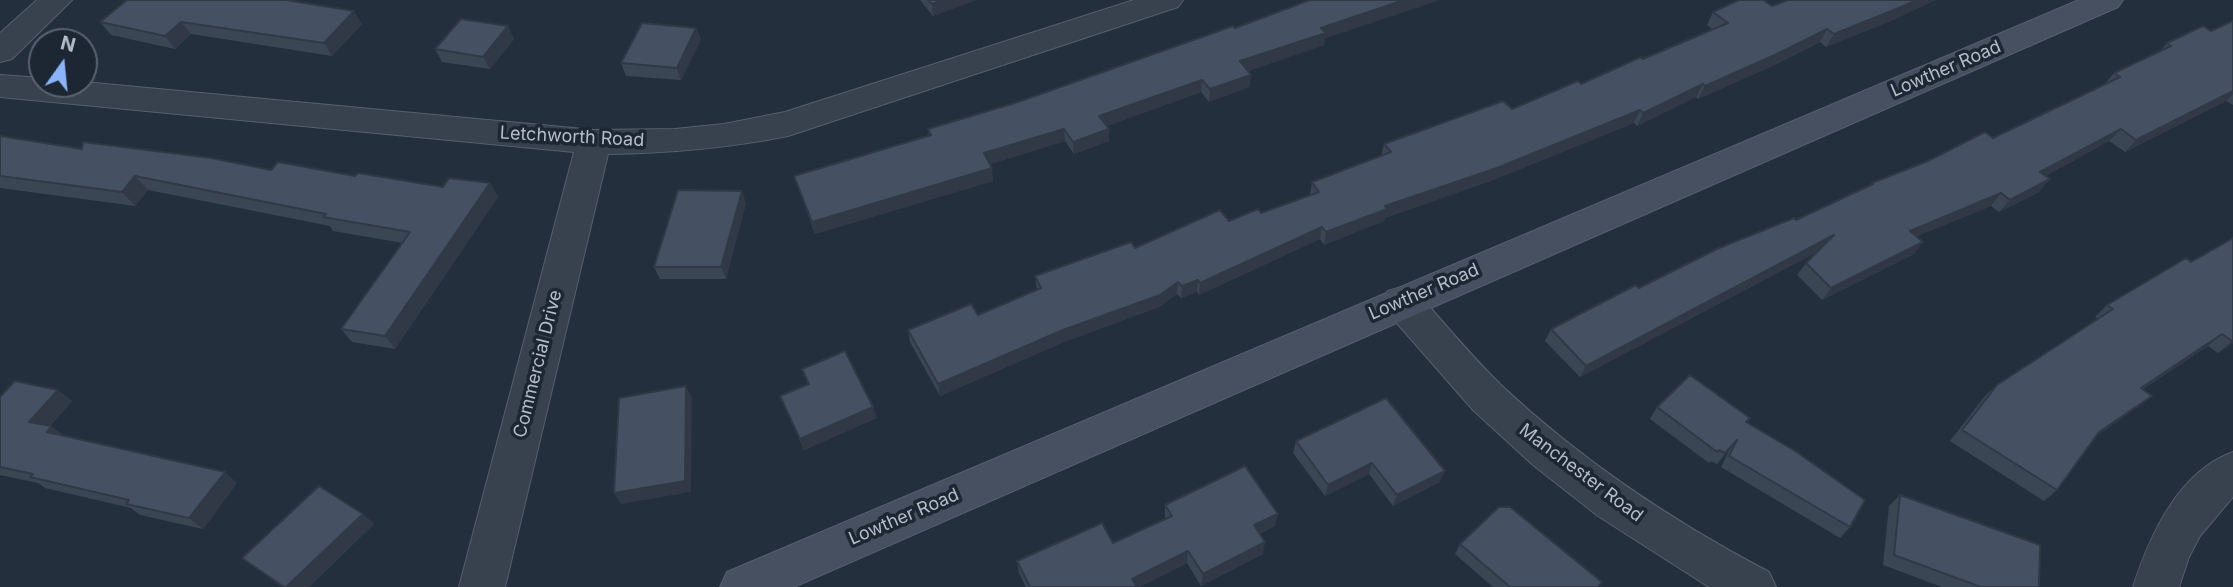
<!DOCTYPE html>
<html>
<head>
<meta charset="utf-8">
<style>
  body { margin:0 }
  #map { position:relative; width:2233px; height:587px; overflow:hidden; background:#242f3e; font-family:Inter,sans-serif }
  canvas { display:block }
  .north { position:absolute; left:28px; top:28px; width:70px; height:70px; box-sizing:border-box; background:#1d2633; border:2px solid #59626f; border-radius:50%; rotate:15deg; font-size:19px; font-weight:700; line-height:28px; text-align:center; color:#b4bcc9 }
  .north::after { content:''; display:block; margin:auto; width:24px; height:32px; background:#8ab4f8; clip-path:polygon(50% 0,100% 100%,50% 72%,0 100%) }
</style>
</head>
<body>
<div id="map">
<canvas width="2233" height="587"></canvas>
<div class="north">N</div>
</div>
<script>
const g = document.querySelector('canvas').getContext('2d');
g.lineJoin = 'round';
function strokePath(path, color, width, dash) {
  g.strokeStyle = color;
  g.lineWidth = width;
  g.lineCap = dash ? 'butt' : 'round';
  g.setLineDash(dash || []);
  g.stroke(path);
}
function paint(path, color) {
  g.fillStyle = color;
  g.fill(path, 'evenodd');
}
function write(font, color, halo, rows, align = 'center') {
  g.font = font + ' Inter,sans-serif';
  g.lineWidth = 7;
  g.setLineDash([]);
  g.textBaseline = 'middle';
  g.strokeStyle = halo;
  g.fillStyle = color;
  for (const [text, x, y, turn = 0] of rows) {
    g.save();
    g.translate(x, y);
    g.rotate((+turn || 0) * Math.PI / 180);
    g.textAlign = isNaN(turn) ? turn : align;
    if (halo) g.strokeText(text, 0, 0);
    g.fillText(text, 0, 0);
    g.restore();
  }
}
const minor = new Path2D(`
  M37,0h35l-60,59 -12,3v-29z
  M1134,0h49l-5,7 -390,129c-60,12 -118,17 -180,18l-103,433h-46l115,-435 -574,-55v-22l42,3v6l42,-2 510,48 81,-1 49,-5 61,-12z
  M1402,287l14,4c28,32 55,65 86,95 80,75 170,135 267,186l7,15h-67l-111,-71 -65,-51 -60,-55 -85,-97 -5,-11 5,-11z
  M2233,452v45l-33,39 -11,21 -10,30h-46c17,-52 45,-115 100,-135z`);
const secondary = new Path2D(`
  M2079,0h44l-5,7 -1324,580h-74l7,-15z`);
strokePath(minor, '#565f6c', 2);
strokePath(secondary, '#565f6c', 2);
paint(minor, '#38414e');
paint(secondary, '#465061');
paint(new Path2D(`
  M127,0l235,24 -30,32 -141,-22 -16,15 -64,-14 -11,-13z
  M920,0h56l-43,16z
  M1310,0h129l-114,38 -1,7 -76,26 3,4 -2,12 -40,15 -8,-10 -94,34 2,15 -35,13 -9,-13 -75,23 3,17 -178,53 -21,-58 135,-40 -1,-7 90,-27 217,-74z
  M1788,0h147l-42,20 -67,27 -6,-5 -50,25 -72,32 -2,-2 -59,29 -3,-3 -141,57 -108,38 -1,3 -60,24 -4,-6 -121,56 -2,-3 -16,6 -4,-4 -18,13 -95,35 -124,54 -30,-54 -2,-12 70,-15 59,-25 -2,-14 226,-63 49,-18 2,-13 69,-26 3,-12 128,-35 69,-25 131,-55 -5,-4 6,-13 59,-6z
  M2233,21v84l-7,-4 -101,51 -16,-11 -64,35 -6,16 -40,20 -8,-6 -74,30 -3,18 -92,46 -25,-25 9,-12 11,-11 -237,125 -35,-36 6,-12 88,-41 157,-68 73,-34 3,-3 121,-45 112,-54 9,-11 46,-22 7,-8 44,-12z
  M696,28l5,12 -20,40 -55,-4 -5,-13z
  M514,39l-24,30 -48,-7 -7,-13z
  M0,136l82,13 189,21 84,6 88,11 47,-4 8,14 -103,152 -43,-7 -11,-13 62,-86 -70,-12 -3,-5 -182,-36 -13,16 -135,-18z
  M746,203l-20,76h-66l-6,-12z
  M2233,238v105l-15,10 -10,-7 -65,43 9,7 -14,11 -42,29 -39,54 -13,11 -94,-60 35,-45 12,-11 101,-66 -3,-2 12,-12 84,-43z
  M802,369l75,49 -73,32 -24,-54 28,-11z
  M58,390l14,11 -22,25 13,9 174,48 -34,46 -63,-14 -9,-7 -86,-20 -7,-5 -38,-8v-78z
  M1657,407l93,11 -4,4 104,105 -10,11 -119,-71 8,-16 -12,13 -6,-3 -2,2 -59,-44z
  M1296,441l144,41 -47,24 -24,-32 -44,22 -32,-43z
  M1900,495l139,92h-97l-59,-22 6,-59z
  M1165,505l110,21 -15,8 3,20 -62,32 -14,-23 -48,24h-113l-7,-14 -2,-12 96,-18 52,-24z
  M363,514l11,10 -65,63h-27l-40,-29z
  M1460,544l139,43h-106l-38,-33z`), '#3b4654');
paint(new Path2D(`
  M943,0h33l-43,16 -1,-12z
  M1404,0h35l-114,38 -1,7 -85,29 1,-13 81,-33z
  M1917,0h18l-42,20 -67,27 8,-13z
  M354,11l8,13 -30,32 -8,-13z
  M181,22l10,12 -16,15 -10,-13z
  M508,26l6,13 -24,30 -7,-12z
  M696,28l5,12 -20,40 -4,-12z
  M1827,29l-7,13 -50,25 -72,32 7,-13z
  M1251,75l-2,12 -40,15 1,-13z
  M1202,80l-1,12 -102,37v-13z
  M1703,84l-7,13 -59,29 6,-13z
  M2233,91v3l-7,7 -101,51 11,-12z
  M1640,110l-6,13 -141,57 -108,38 -1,3 -60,24 2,-13 59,-26z
  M1064,129l1,12 -80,25 -1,-13z
  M1109,129v12l-35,13 -1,-12z
  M2121,129l-12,12 -80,43 11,-12z
  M992,168l1,13 -178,53 -3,-12z
  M135,176l13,14 -13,16 -13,-14z
  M2050,179l-11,13 -40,20 11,-12z
  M490,183l8,14 -103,152 -10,-13z
  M742,191l4,12 -20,76 -5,-12z
  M2001,193l-10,13 -90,37 9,-12z
  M1322,227l-2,12 -121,56 1,-12z
  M1834,235l-9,13 -245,129 6,-11z
  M1923,242l-9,12 -92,46 9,-12z
  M1198,280l-1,12 -16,6 1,-12z
  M1178,282l-1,12 -18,13 -95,35 -124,54 -2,-12z
  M2222,334l-14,12 -81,53 14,-11z
  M2233,340v3l-15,10z
  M686,386l6,12 -1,94 -70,12 -7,-11z
  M58,390l14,11 -29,32 -14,-11z
  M2152,396l-14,11 -53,37 14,-12z
  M873,407l4,11 -73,32 -4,-11z
  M51,426l15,11 -19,-5z
  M1737,440l-8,11 -12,13 8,-11z
  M1372,463l-3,11 -44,22 3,-11z
  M1445,471l-5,11 -47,24 4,-11z
  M225,472l12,11 -34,46 -14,-11z
  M363,514l11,10 -65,63h-23z
  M1278,514l-3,12 -23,12 2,-13z
  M1265,542l-2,12 -62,32 2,-12z
  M1188,551l-1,12 -48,24h-7v-8z`), '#303945');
const building = new Path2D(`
  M127,0h159l68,11 -30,32 -143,-21 -16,14 -65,-14z
  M928,0h15l-11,4z
  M1310,0h94l-83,28 5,5 -86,28 11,14 -41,14 -8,-9 -103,36 10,13 -36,13 -9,-13 -80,24 8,15 -180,54 -18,-46 137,-41 -3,-6 90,-27 215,-76 2,2z
  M1739,0h24l9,6 16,-6h129l-16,7 -67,27 -7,-5 -50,25 -72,32 -2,-2 -60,29 -3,-3 -143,58 -112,38 2,3 -61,23 -4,-5 -122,56 -2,-3 -16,6 -4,-4 -18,13 -97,35 -125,54 -30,-54 63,-26 7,11 63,-27 -6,-12 96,-34 4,6 85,-38 9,11 29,-12 3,4 58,-21 -7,-10 79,-30 -7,-8 119,-43 9,8 66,-28 3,3 60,-27 2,2 85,-36 -15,-11z
  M461,19l47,7 -25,31 -48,-8z
  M2233,21v70l-97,49 -15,-11 -81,43 10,7 -40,21 -9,-7 -91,38 13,11 -92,46 -25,-25 28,-28 -248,131 -35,-37 85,-44 3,3 80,-40 75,-30 2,2 77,-36 -1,-1 56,-22 57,-29 8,6 127,-61 -6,-4 57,-27 -4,-3 36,-17 8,5z
  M642,23l54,5 -19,40 -56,-5z
  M0,136l82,13 1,-7 128,16 60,12 7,-8 77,14 3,-3 85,14 6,-9 41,5 -105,153 -44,-7 69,-97 -87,-15 3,-3 -191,-38 -13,16 -122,-16z
  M678,190l64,1 -21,76h-67z
  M2233,238v102l-1,1 -10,-7 -81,54 11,8 -53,36 -42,58 -95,-60 35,-45 116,-76 -6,-4 79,-47 5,4z
  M845,351l28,56 -73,32 -20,-43 29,-12 -7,-15z
  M1690,375l60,43 -4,4 49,29 70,49 -15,27 -121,-71 8,-16 -12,13 -6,-3 -2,2 -60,-45z
  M15,381l43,9 -29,32 22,4 -4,6 178,40 -36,46 -63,-14 3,-4 -99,-23 3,-3 -33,-7v-70z
  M686,386l-1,95 -71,12 5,-95z
  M1386,398l59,73 -48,24 -25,-32 -44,22 -32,-44z
  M1245,466l33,48 -24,11 11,17 -62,32 -15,-23 -56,28 5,8h-107l-13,-26 85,-38 11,20 59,-27 -7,-11z
  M319,486l44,28 -77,73h-2l-42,-29z
  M1900,495l140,50 -1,42h-58l-87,-32z
  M1499,507h11l92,75 -4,5h-88l-50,-43z`);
paint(building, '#455162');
strokePath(building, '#303945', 2);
write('18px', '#b4bcc9', '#1d2633', [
  ["Lowther Road",1946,69,-23],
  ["Letchworth Road",572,137,3],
  ["Lowther Road",1424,292,-23],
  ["Commercial Drive",538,364,-76],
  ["Manchester Road",1581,473,37],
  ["Lowther Road",904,517,-23]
]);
</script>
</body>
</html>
